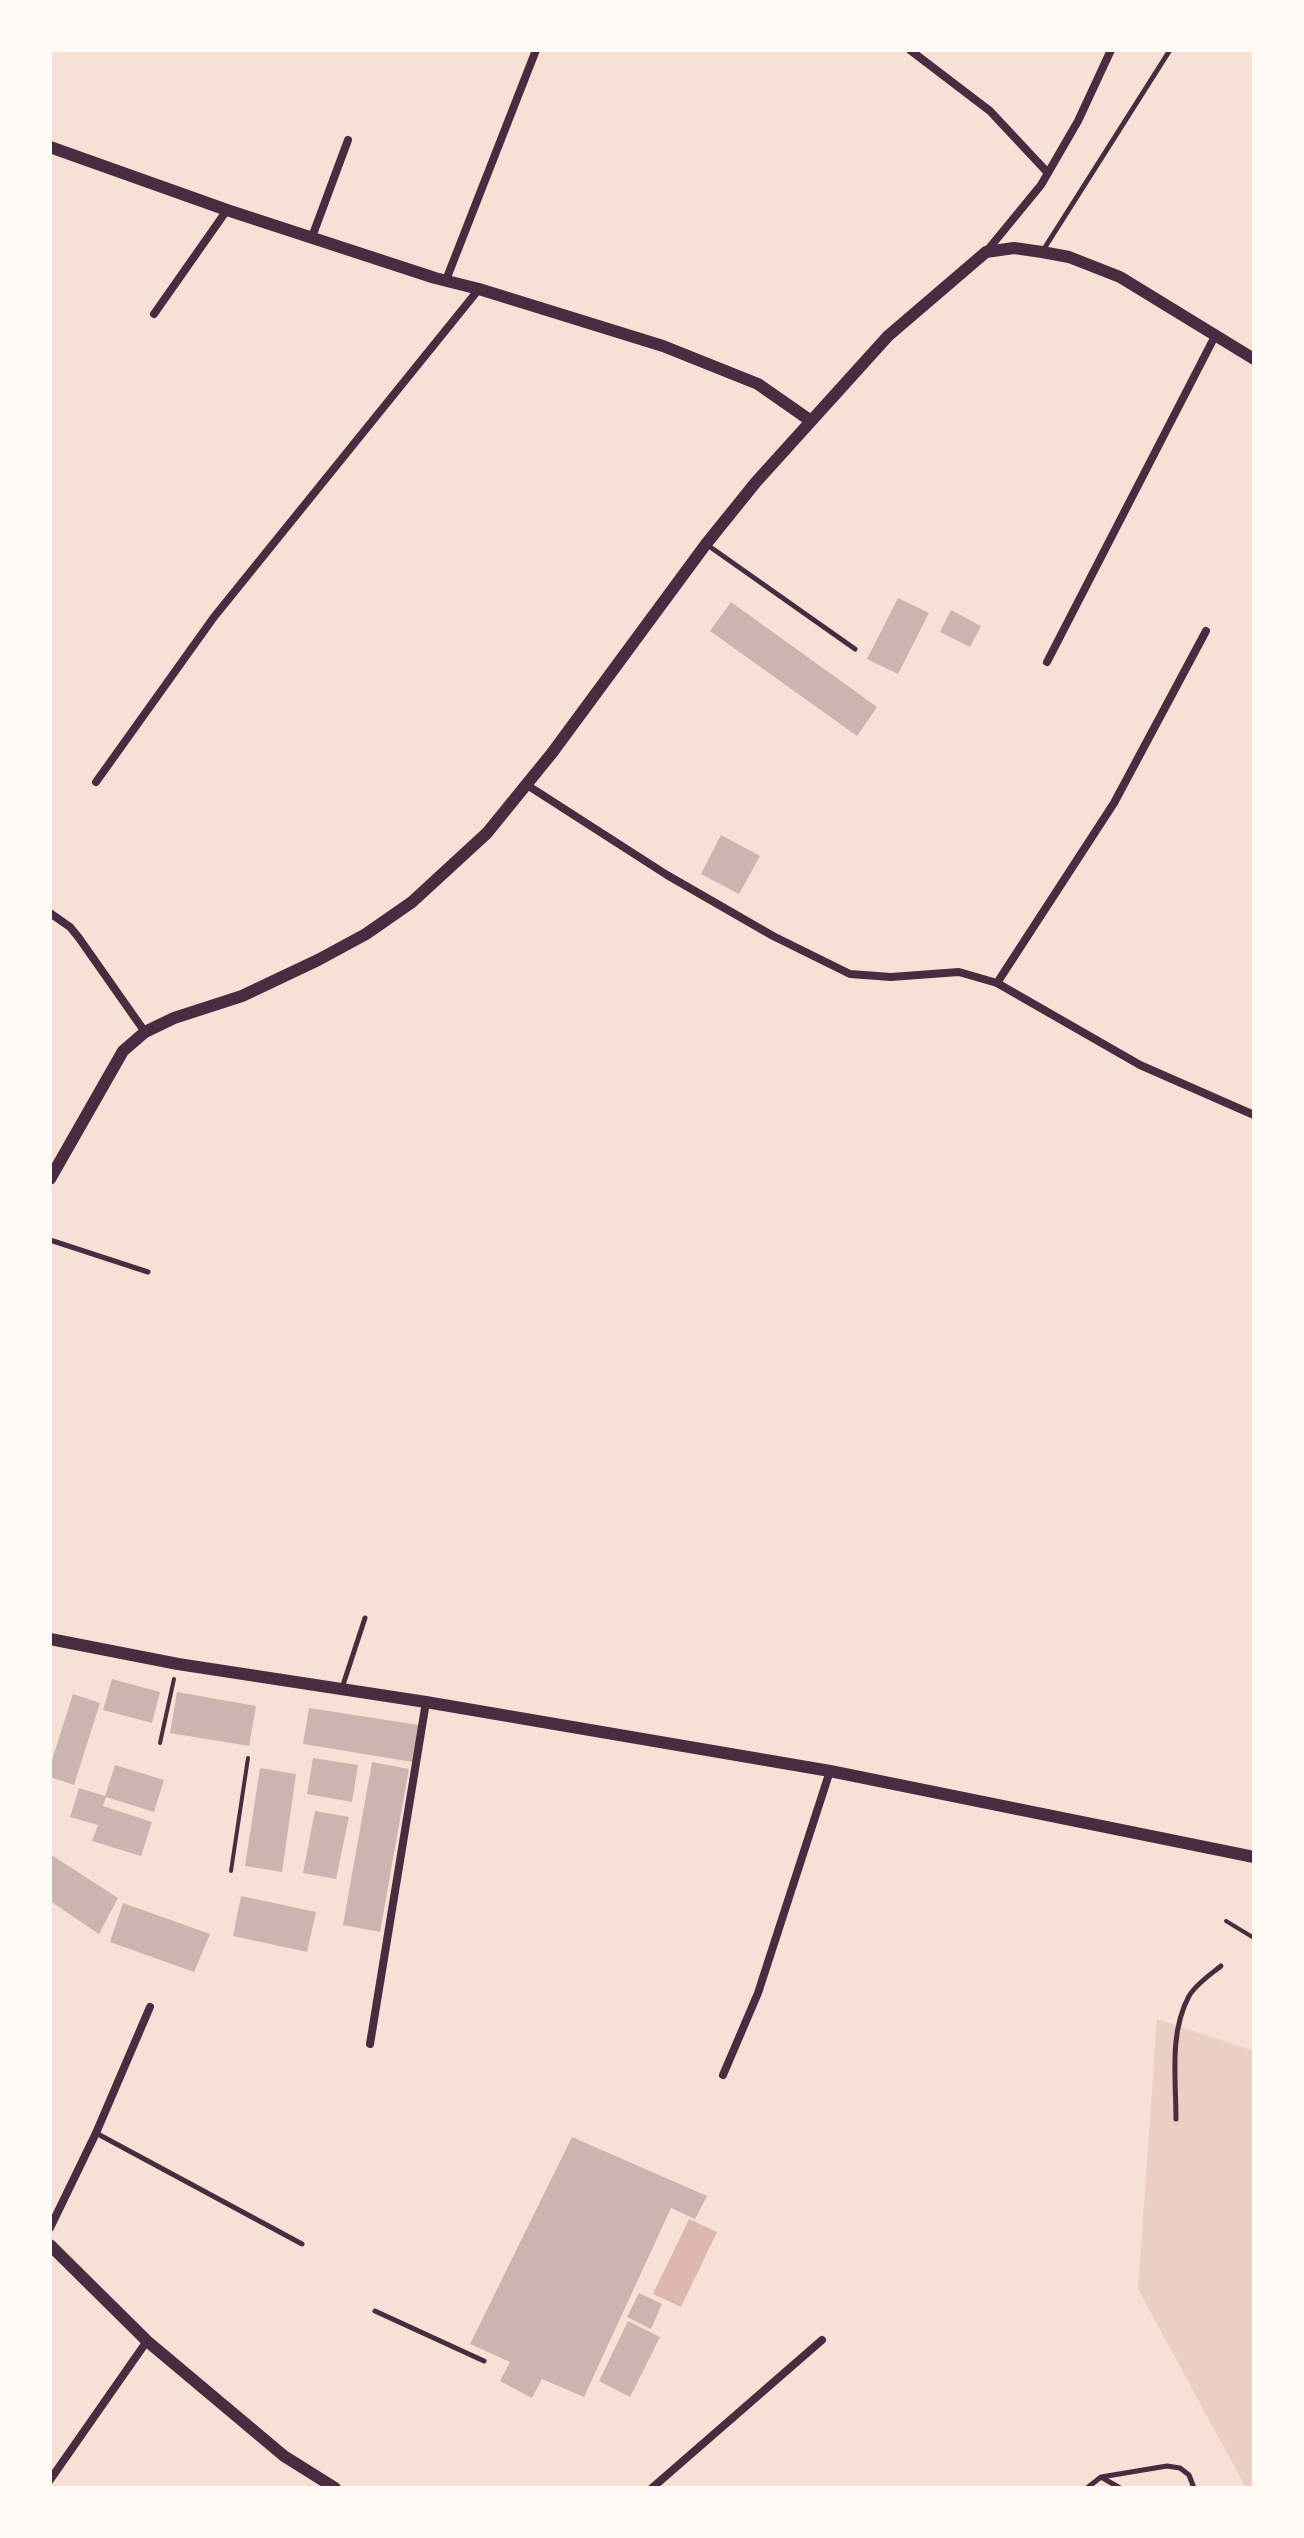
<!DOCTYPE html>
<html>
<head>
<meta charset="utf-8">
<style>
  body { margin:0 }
  #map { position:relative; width:1304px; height:2538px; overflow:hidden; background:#f7e1d7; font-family:Cabin,sans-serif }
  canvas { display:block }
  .frame { position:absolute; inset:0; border:52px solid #fffaf5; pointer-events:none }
</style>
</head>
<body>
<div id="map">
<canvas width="1304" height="2538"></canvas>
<div class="frame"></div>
</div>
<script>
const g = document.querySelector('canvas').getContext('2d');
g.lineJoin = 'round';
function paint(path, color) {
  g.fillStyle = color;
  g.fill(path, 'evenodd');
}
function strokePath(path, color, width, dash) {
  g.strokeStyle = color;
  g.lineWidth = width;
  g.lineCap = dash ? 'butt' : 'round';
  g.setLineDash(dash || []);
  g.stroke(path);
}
paint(new Path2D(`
  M1157,2019l97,32v437h-8l-108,-199z`), '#ebcfc5');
paint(new Path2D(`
  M689,2219l28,13 -36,75 -28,-13z`), '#dcb8b0');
paint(new Path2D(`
  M898,598l31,15 -31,61 -31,-15z
  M731,602l146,105 -20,29 -147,-105z
  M951,610l30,16 -11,21 -30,-15z
  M721,835l39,21 -21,38 -38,-20z
  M112,1679l48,13 -8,31 -49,-13z
  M177,1692l79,14 -7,40 -79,-13z
  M73,1694l27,9 -26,82 -24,-8v-11z
  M309,1708l110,17 -6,37 -110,-18z
  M313,1758l45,7 -6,37 -45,-8z
  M372,1762l37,7 -29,163 -37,-7z
  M115,1765l49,15 -10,32 -48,-15 -3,9 49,16 -11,34 -49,-15 6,-16 -28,-8 9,-29 26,8z
  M260,1768l36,6 -14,98 -37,-6z
  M315,1811l34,6 -13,62 -33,-6z
  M50,1854l68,44 -19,36 -49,-33z
  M241,1896l75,16 -9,40 -74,-16z
  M123,1903l87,31 -16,38 -84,-30z
  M572,2137l135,59 -12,23 -24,-11 -87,189 -42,-18 -10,19 -32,-17 10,-19 -40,-18z
  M639,2293l23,11 -11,25 -24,-12z
  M628,2321l32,16 -30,60 -31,-16z`), '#ccb4b1');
strokePath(new Path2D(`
  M160,1743l14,-64
  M231,1871l17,-113
  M1226,1921l28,17`), '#4a2c40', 4);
strokePath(new Path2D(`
  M1042,252l128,-202
  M706,544l149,105
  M50,1240l98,32
  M342,1688l23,-70
  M1176,2119c0,-40 -7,-86 13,-123 7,-12 22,-22 32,-30
  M96,2133l206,111
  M375,2311l109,50
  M1101,2477l19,11
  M1087,2488l14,-11 66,-11 13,2 9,7 5,13`), '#4a2c40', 5);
strokePath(new Path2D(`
  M910,50l80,61 58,62
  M312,237l36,-97
  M986,252l55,-67 37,-64 33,-71
  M446,280l90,-230
  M154,314l73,-104
  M1047,662l168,-326
  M96,782l118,-165 265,-328
  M527,785l140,90 106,61 77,38 41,3 68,-5 38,11 143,82 114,50
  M50,913l20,14 9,11 66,94
  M997,983l117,-180 92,-172
  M370,2044l56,-342
  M723,2075l35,-82 72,-222
  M50,2228l46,-95 54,-126
  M50,2480l97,-139
  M652,2488l170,-148`), '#4a2c40', 8);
strokePath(new Path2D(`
  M50,147l177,63 208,68 44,11 184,57 95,38 53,37
  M50,1179l73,-128 22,-19 29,-14 68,-22 76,-36 48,-26 46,-32 75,-69 65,-80 154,-209 50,-62 132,-146 98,-84 28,-4 28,4 27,5 51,20 134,82
  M50,1639l128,25 248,38 404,69 424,86
  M50,2245l97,96 137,115 51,32`), '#4a2c40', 12);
</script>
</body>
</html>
